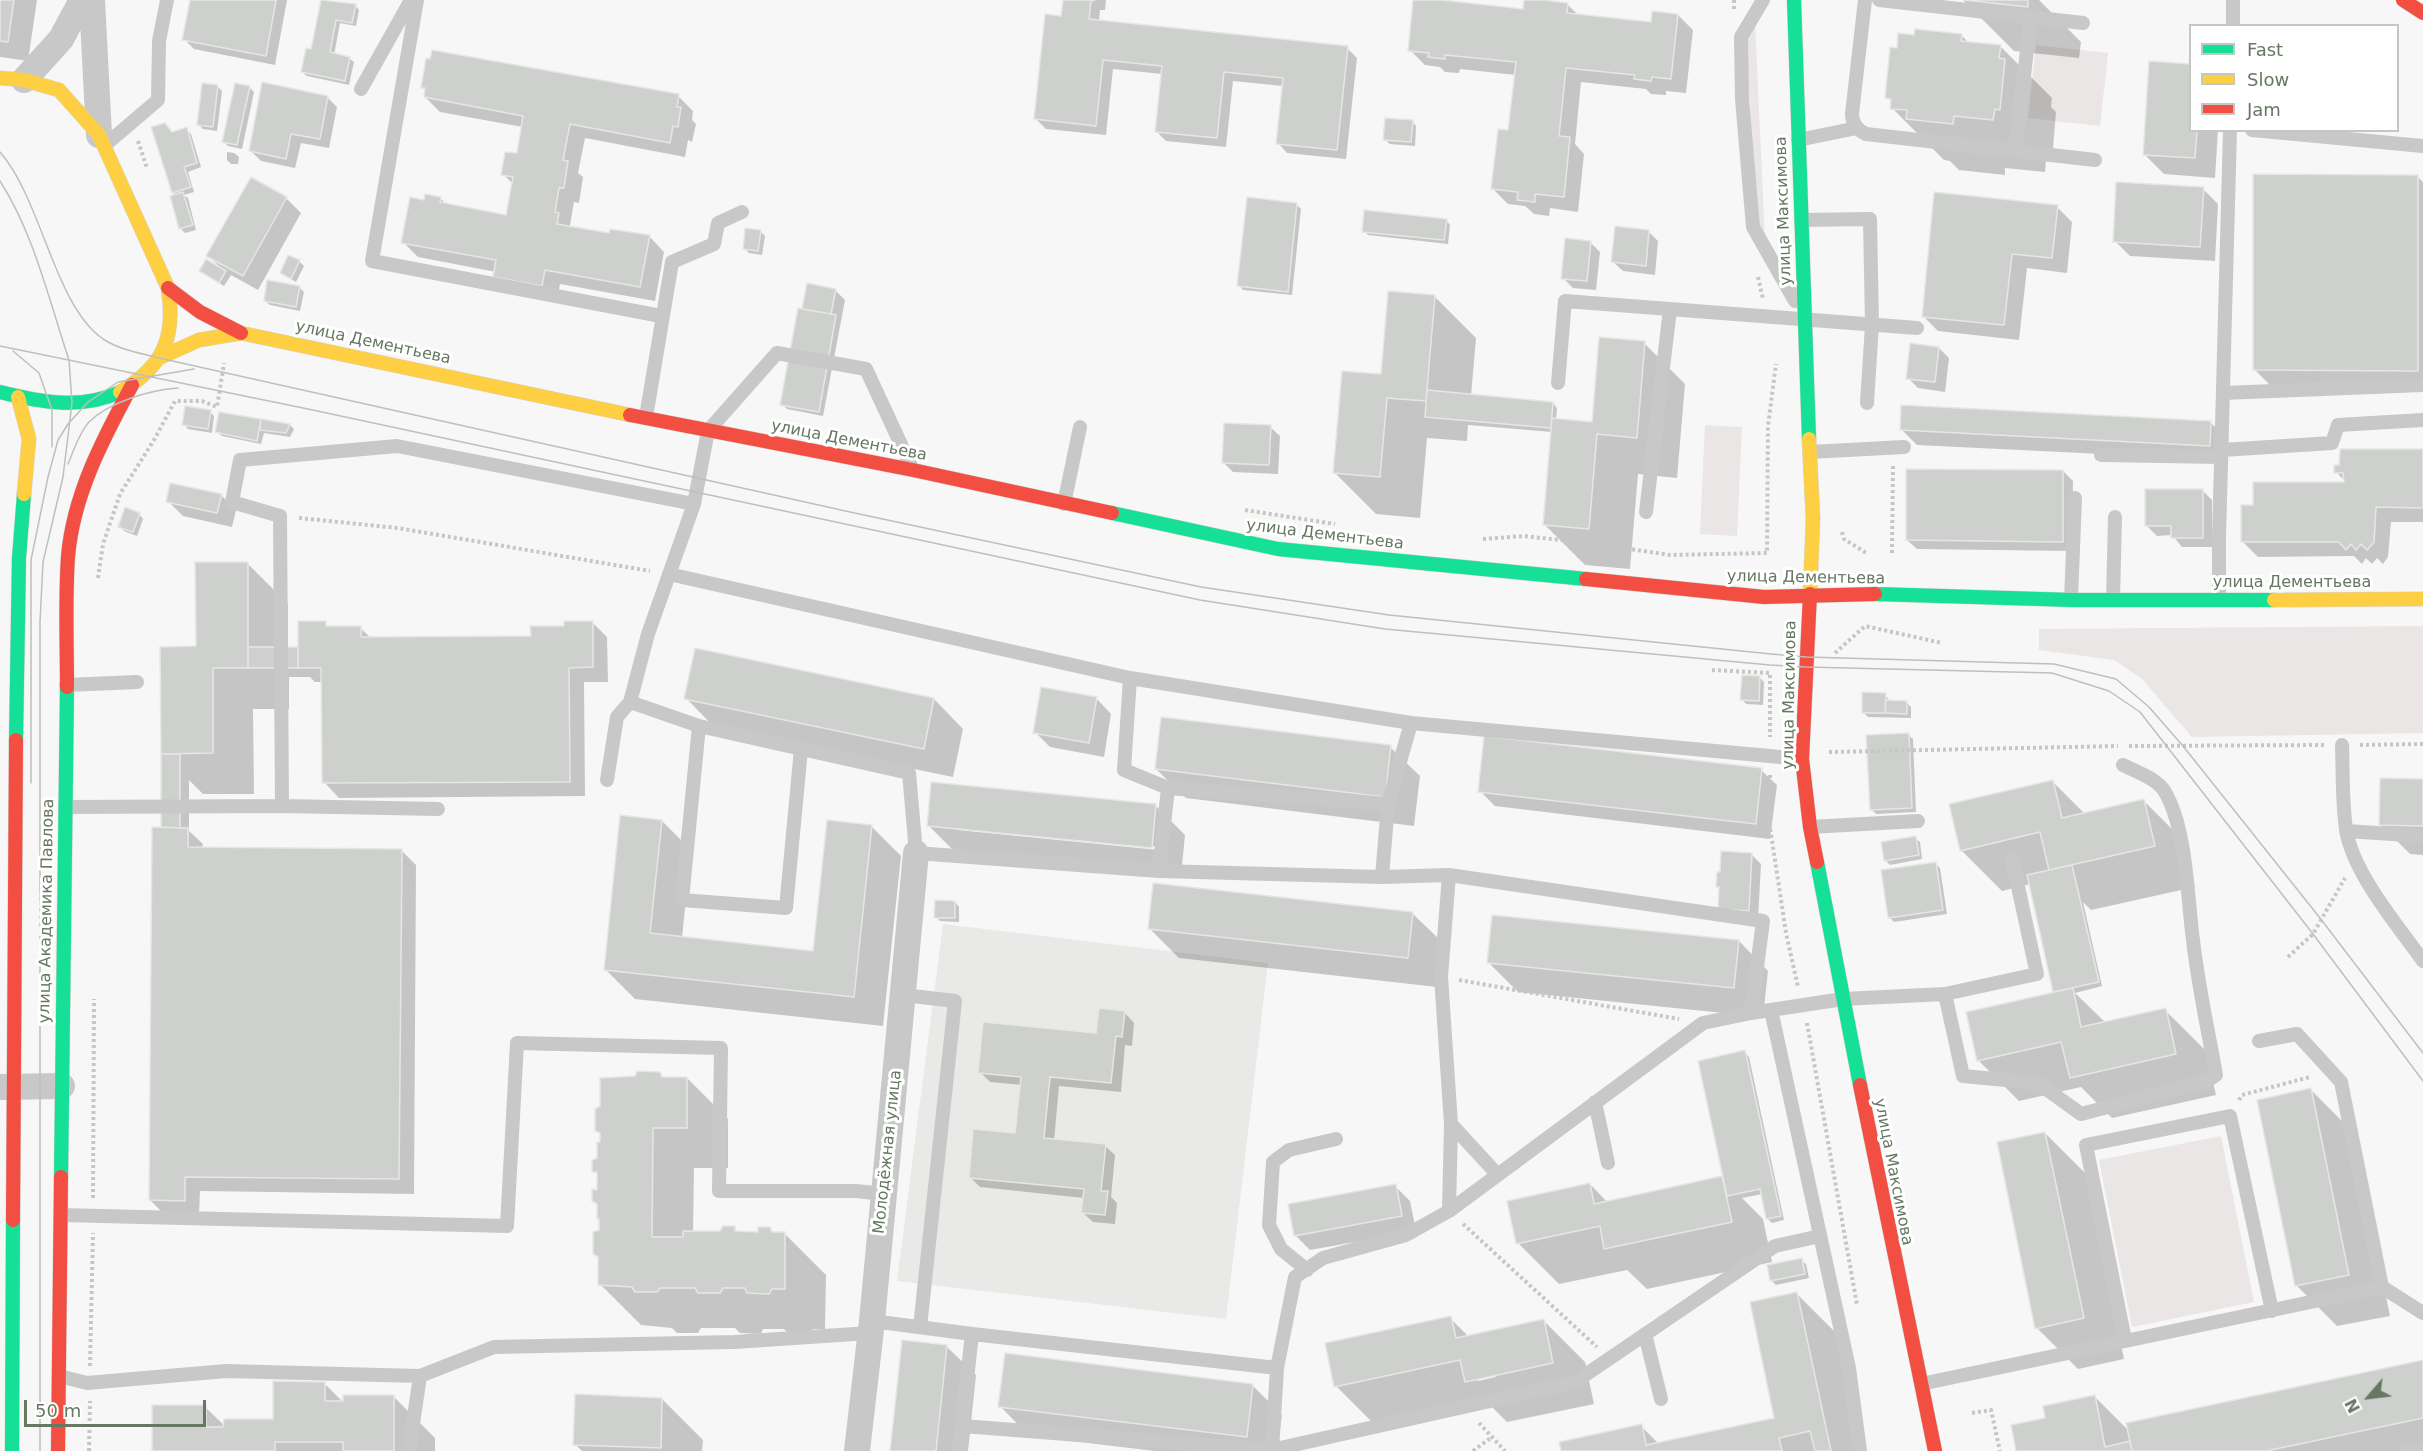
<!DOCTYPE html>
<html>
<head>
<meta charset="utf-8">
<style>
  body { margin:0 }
  #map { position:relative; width:2423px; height:1451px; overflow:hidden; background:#f7f7f7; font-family:"DejaVu Sans",sans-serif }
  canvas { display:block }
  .legend { position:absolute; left:2189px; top:24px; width:210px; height:108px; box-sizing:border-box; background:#fff; border:2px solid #c2c9c0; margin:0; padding:8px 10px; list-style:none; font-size:18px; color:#667861 }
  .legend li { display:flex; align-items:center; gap:12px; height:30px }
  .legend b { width:30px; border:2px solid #c2c9c0 }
  .north { position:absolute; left:2339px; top:1367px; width:60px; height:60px; -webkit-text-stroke:4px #fff; paint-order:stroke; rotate:242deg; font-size:16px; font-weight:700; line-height:24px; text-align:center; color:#667861 }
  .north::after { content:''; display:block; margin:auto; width:21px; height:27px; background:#667861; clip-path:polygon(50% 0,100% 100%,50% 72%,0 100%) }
  .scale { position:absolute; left:24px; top:1400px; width:182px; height:27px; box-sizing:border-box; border:3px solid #667861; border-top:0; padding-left:8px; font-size:18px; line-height:21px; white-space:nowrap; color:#667861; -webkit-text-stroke:4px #fff; paint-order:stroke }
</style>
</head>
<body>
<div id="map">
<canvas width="2423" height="1451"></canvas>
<ul class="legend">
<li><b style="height:8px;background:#16e098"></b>Fast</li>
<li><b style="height:8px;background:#ffcf43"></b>Slow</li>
<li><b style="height:8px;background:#f24e42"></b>Jam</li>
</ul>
<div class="north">N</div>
<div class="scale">50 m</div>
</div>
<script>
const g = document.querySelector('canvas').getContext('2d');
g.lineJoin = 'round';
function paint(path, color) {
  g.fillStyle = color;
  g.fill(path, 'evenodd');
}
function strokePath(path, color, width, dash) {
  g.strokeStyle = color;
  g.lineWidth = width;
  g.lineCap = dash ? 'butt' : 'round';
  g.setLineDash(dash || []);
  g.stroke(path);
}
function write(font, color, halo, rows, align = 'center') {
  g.font = font + ' "DejaVu Sans",sans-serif';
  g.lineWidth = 6;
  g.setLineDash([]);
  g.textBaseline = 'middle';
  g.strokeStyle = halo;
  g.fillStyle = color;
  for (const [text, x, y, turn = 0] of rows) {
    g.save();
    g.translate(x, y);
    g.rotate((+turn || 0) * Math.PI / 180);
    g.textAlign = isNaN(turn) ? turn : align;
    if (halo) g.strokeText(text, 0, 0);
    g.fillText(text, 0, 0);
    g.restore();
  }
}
paint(new Path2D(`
  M943,924l325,39 -42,356 -329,-38z`), '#e9e9e7');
paint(new Path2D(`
  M1755,23l10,217 -9,-13 -10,-191z
  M2036,45l72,8 -8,73 -72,-8z
  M1705,425l37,2 -5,109 -37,-2z
  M2423,626v107l-231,4 -51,-59 -27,-18 -75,-10v-21z
  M2221,1136l33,166 -122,25 -33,-167z`), '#e9e6e5');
paint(new Path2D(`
  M0,0h37l-9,61 -28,-4z
  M191,0h96l-12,65 -81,-16 -10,-10z
  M322,0l33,5 4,5 -3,16 -16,-3 -6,32 15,3 5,4 -5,23 -42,-9 -5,-4 10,-21z
  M1063,0h43l-1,10h-5l-1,12 248,26 10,10 -11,101 -59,-6 -9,-10 5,-57 -50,-5 -7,66 -60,-6 -10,-10 6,-57 -49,-5 -7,66 -60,-6 -10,-10 27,-102z
  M1415,0h35l3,3 71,7 1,-10h5l37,4 12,12 74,8 25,-9 15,15 -7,63 -20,-2v4l-15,-1 -5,-5 -65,-7 -6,62 9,10 -6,58 -28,-4 -1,8 -15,-2 -9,-8 -17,-2 -15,-15 17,-57 6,-57 -56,-6 -1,4 -14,-1 -5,-5 -15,-2 -15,-15z
  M1963,0h76l42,42 -2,16 -65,-7z
  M1916,36h46l7,7 31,3 52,52 -1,9 5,5 -4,49 -6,-1 -1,12 -40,-4v7l-46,-5 -9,-9 -6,-1 -52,-52v-5l-5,-6 11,-48z
  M2151,63l39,3v64h28l-3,48 -51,-4 -20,-20z
  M217,86l5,5 -5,40 -14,-2 -4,-4z
  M249,87l5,5 -12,57 -14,-3 -4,-4z
  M423,87l255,9 15,15 -1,9 4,4 -4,18 -4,-2 -3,17 -100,-19 -7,35 5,4 -4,26 -5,-1 -4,23 2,3 39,7 38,1 15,16 -9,49 -95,-17 -3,16 -47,-9 -15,-15 1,-4 -78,-15 -15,-15 22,-41 15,-3 7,7 60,12 6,-33 -10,-10 15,-19 5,-28 -83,-15 -15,-15 1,-6z
  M327,97l10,10 -8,41 -28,-5 -6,25 -34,-7 -10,-10z
  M1412,121l4,5 -1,20 -25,-2 -5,-4z
  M186,129l5,5 10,33 -13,5 6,20 -10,3 4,3 8,32 -11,3 -5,-5 -4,-32 -3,-4v-59z
  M227,152l7,1 5,4 -1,7h-7l-4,-4z
  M2417,176l6,6v208h-148l-20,-20z
  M2203,189l15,15 -3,57 -85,-5 -15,-15z
  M286,198l15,15 -43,77 -27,-15 -7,11 -23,-15 20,-3 -13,-12z
  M1296,204l5,5 -9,86 -49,-5 -4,-5z
  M2057,207l15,15 -5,51 -40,-5 -8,72 -81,-9 -15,-15z
  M1446,220l4,5 -2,19 -80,-9 -4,-4z
  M760,231l5,5 -3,19 -13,-2 -5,-5z
  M1648,231l10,10 -3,34 -32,-4 -10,-9z
  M1590,242l10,10 -4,38 -23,-2 -10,-10z
  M299,261l5,5 -8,16 -15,-9z
  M299,287l5,5 -4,19 -30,-6 -5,-4z
  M835,290l10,10 -22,116 -36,-7 -5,-5 21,-93z
  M1435,297l41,41 -5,58 82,7 4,5 -1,12 37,3 51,-80 41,41 -8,94 -39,-4 -8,95 -45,-4 -41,-41 8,-92 -84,-7 -1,16 -40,-3 -7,80 -44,-4 -41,-41 47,-97z
  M1939,348l10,10 -4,34 -27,-4 -10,-10z
  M210,412l4,4 -2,17 -24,-4 -4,-5z
  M221,413l69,12 4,4 -4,8 -26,-4 -3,11 -39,-8 -5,-4z
  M2211,423l15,15 -1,22 -308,-15 -15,-15z
  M1270,427l10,9 -2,38 -45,-2 -10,-10z
  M2423,451v71h-32l-3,35 -5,7 -6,-6 -5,6 -6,-6 -4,6 -8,-8 -96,1 -15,-15 11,-36 93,-23 -11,-11z
  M2063,471l10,10 -1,70 -155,-2 -10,-9z
  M2202,490l10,10v47h-30l-10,-12 -15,1 -10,-10z
  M221,495l15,15 -4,17 -49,-11 -15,-15z
  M139,514l4,5 -6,17 -13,-5 -4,-5z
  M247,563l41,41v44h10l27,-25 5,5h30l11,10h161l60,-16 15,15 1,45h-24l1,114 -246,2 -15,-16 -1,-100h-8l-5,-5h-21v32h-36l1,85h-51l-14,-14v51l14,13 -1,4 199,2 15,15 -2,329 -214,-3 -1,24h-34l-15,-15 13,-371 -1,-181h35z
  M1759,677l5,5 -1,23 -17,-1 -4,-5z
  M1885,694l5,8 17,1 4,4v11l-43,-1 -5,-5z
  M686,698l248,1 29,30 -10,48 -238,-49z
  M1096,698l15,16 -7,43 -54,-10 -15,-15z
  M1908,735l5,4 3,73 -40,2 -5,-5z
  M1390,747l30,29 -6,50 -228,-28 -30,-29z
  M1761,770l16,15 -7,54 -275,-33 -15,-15z
  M2423,781v74l-13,-1 -29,-29z
  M2053,782l32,32 59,-13 41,41 10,45 -104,23 -8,-8 19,84 -27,7 31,30 59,-13 41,41 10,44 -104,23 -31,-31 -62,14 -41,-41 78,-67 -26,-109 -28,7 -41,-41z
  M1156,806l29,29 -4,41 -223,-21 -30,-30zM958,827l202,20 -1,3 -201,-20z
  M662,821l29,29 -9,88 133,14 57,-125 29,29 -18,170 -248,-27 -30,-30z
  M1915,838l5,4 2,17 -32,6 -5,-5z
  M1751,854l10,10 -3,56 -29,-1 -9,-30 -3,-3z
  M1935,863l5,5 7,46 -53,8 -4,-4z
  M955,902l4,5v15l-19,-1 -4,-4z
  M1412,913l30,29 -5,45 -258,-29 -30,-30z
  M1739,941l29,30 -5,46 -245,-25 -30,-30z
  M1125,1013l9,10 -2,23 -7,-1 -4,47 -62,-6 -5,55 51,5 10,9 -4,42 6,6 -2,21 -22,-2 -10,-9 1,-15 -104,-11 -10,-10 47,-43 5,-49 -32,-3 -10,-10 118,-37z
  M1745,1052l4,5 35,163 -12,3 -5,-5 -5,-24 -20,4 21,21 9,43 -125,27 -20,-19 -68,14 -41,-41 72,-59 18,19 114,-25 3,4z
  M659,1073l5,5h23l41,41v49h-34l-1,64 28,1 13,-5 5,5h20l10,-5 5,5 11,1 41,41 -1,54h-12l-3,5h-21l-5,-5h-21l-2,5 -21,-1 -5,-5h-34l-3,5h-21l-5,-5 -31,-3 -41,-41v-63l-2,-2v-13l-5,-5 5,-10 1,-15 -5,-5 5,-12 2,-24 -5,-5 40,-52z
  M2311,1090l41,41 38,185 -53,10 -41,-41z
  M2045,1133l41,41 38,185 -46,10 -41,-41z
  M1395,1186l15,15 6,30 -106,19 -15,-15z
  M1801,1260l5,4 3,14 -33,7 -5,-5z
  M1797,1294l41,41 25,116h-301l79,-25 18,18 117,-25z
  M1450,1318l19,19 75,-16 41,41 9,42 -87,18 -19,-19 -111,24 -41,-41zM1494,1374l2,3 -18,4 -2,-3z
  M946,1346l30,29 -8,76h-77z
  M2423,1362v89h-405l29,-32 47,-23 36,36z
  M324,1383l20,20 50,-6 41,41v13h-282l52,-44 20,19 49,-6z
  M1252,1385l30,30 -5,36h-122l-126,-15 -29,-30z
  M662,1399l41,41 -1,11h-120l-7,-7z`), '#0003');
const building = new Path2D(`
  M0,0h14l-6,42 -8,-1z
  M190,0h86l-10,56 -84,-16z
  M321,0l35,4 -4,19 -16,-3 -6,32 20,5 -5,24 -44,-9 5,-24 5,1z
  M1063,0h32l-4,1 -2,18 259,27 -11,104 -61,-6 7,-66 -59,-6 -7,66 -62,-6 7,-66 -59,-6 -7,66 -62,-7 11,-105 16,2z
  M1413,0h29l81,9 1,-9h20l24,3 -1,10 84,9 1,-11 26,3 -7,65 -19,-2 -1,4 -17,-2 1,-4 -69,-7 -7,68 11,1 -6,60 -29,-3v8l-18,-2 1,-8 -27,-3 7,-60 10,1 8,-68 -71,-7v4l-17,-2 1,-4 -21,-2z
  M1964,0h64v7z
  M1915,29l47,5 -1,7 40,4 -2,13 6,1 -5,51 -5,-1 -2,11 -39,-4 -1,8 -47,-5 1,-9 -17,-1 1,-10 -6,-1 5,-51 7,1 1,-15 16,2z
  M432,50l247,44 -2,13h4l-3,20 -5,-1 -3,17 -100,-19 -7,36 5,1 -4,27h-5l-4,24 4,1 -2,11 52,9 1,-4 40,6 -10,52 -95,-17 -3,16 -49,-9 3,-17 -95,-17 9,-46 14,3 1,-6 16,3 -1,5 66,13 7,-38 -12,-2 4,-23 12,1 6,-37 -99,-19 1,-9h-4l5,-30 4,1z
  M2149,61l41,3v66h7l-2,28 -52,-3z
  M262,82l66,14 -8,43 -29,-5 -5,25 -37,-8z
  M202,83l16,2 -5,42 -16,-2z
  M235,83l15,3 -13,59 -15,-3z
  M1385,118l28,2 -2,22 -28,-2z
  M165,123l7,9 15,-5 10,36 -13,4 7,20 -19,6 -21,-66z
  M2253,174l165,1v196l-165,-1z
  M251,177l36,20 -44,79 -37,-20z
  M2116,182l88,5 -4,60 -87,-5z
  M183,192l10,33 -14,4 -9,-33z
  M1934,192l124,13 -6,53 -40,-4 -8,71 -82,-8z
  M1247,197l50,6 -9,89 -51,-6z
  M1364,210l83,9 -3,21 -82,-8z
  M1615,226l34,4 -3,36 -35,-4z
  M745,228l16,2 -3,21 -15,-2z
  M1565,238l26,3 -4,40 -26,-2z
  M288,255l12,5 -9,19 -11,-6z
  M206,259l20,12 -7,12 -20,-12z
  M267,280l33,6 -4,21 -32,-6z
  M807,283l29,6 -5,25 -29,-5z
  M1388,291l47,4 -9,106 -39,-3 -7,79 -47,-4 9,-102 39,3z
  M798,308l38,7 -17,97 -39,-7z
  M1599,337l46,4 -8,97 -40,-4 -8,95 -46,-4 9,-107 40,4z
  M1910,343l29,4 -4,35 -29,-3z
  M1427,390l126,12 -2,26 -126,-11z
  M1901,405l310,16 -1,25 -310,-16z
  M185,406l26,4 -3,19 -26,-4z
  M219,412l42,7 -4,22 -42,-9z
  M261,419l29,5 -4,9 -26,-3z
  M1224,423l47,2 -2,40 -47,-2z
  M2340,449h83v59l-47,-1 -2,35 -7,8 -6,-6 -5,6 -5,-6 -5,6 -7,-8h-98v-37h12v-23h91l-1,-9h-9v-8h5z
  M1906,469l157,1v72l-157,-2z
  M170,483l52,11 -5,19 -51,-11z
  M2145,489h58v49h-32v-12h-26z
  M125,507l15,6 -7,19 -15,-5z
  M195,562h53v106h-35v85l-52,1 -1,-107 36,-1z
  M298,621h28v5h35v11l170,-1 -1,-10h34v-5h29v46l-24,1 1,114 -248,1 -1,-115h-23z
  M248,647h50v21h-50z
  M695,648l239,50 -10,51 -240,-50z
  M1742,675l18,1 -1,25 -19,-1z
  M1041,687l56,10 -8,46 -56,-10z
  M1862,692l24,1 -1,20h-23z
  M1886,700l21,1v13l-22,-1z
  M1161,717l230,28 -6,52 -230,-28z
  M1909,733l3,75 -42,2 -4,-75z
  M1484,736l278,32 -6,56 -278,-32z
  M161,754h19v74l-19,-1z
  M2380,778l43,1v47l-44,-1z
  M2053,780l9,38 82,-19 11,47 -106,24 -9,-38 -80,19 -11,-47z
  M931,782l225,22 -4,44 -225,-22z
  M620,815l42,5 -12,113 163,18 14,-131 45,5 -18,172 -250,-27z
  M152,827l36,1v19l214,2 -3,330 -214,-2v24l-36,-1z
  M1916,836l3,19 -35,6 -3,-19z
  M1721,851l31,2 -3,58 -31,-2 1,-22h-3l1,-15h3z
  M1936,862l7,48 -55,8 -7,-48z
  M2072,865l27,117 -46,10 -26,-117z
  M1153,883l260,29 -5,46 -260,-29z
  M935,900l20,1v17h-21z
  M1492,915l247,25 -5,48 -247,-25z
  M2073,988l8,39 85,-19 10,46 -106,24 -9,-36 -84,19 -11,-49z
  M1099,1008l26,3 -3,26 -6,-1 -5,47 -61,-6 -6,61 62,6 -5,47h7l-3,24 -24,-2 3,-24 -115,-11 4,-49 42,4 6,-56 -43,-4 5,-51 113,11z
  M1745,1050l36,166 -15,3 -6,-30 -33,7 -29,-135z
  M637,1071l23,1 2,5h25v51h-34l-1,109h31v-6h37l3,-5h12v5l23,1v-5h12l2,5h13v57h-13l-3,5 -22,-1 -2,-5h-22l-3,5h-22l-3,-5h-35l-3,4h-22l-3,-5 -34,-2v-28l-5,-3v-22l6,-2v-11h-2v-15l-5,-3v-12l5,1v-18h-5v-12l5,-2v-16h3v-9l-5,-2v-22l5,-3v-28l35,-2z
  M2311,1088l38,187 -54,11 -38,-186z
  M2045,1132l39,186 -49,11 -38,-187z
  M1722,1176l10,46 -128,27 -4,-23 -84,18 -9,-43 83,-18 4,21z
  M1396,1184l6,32 -108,20 -6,-32z
  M1802,1258l3,16 -35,7 -3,-16z
  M1797,1292l34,159h-16l-5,-20 -31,7 3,13h-221l-2,-9 83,-18 4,21 128,-27 -24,-116z
  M1451,1316l5,22 88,-19 9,44 -88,19 -5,-22 -126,27 -9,-44z
  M902,1340l45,5 -11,106h-46z
  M1005,1353l248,31 -6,53 -249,-30z
  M2423,1360v58l-157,33h-134l-6,-28z
  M273,1381l52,1v19h18v-6h51v56h-51v-9h-68v9h-123v-46h54v22h17l1,-8h49z
  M575,1394l87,4 -1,50 -88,-3z
  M2095,1395l10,52 25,-6 2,10h-116l-5,-26 34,-7 -2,-12z`);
paint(building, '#ced0cd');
strokePath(building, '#e6e6e6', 1.5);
const fast = new Path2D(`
  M1794,0l15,439
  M0,392c40,10 81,18 120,0
  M1112,513l166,36 308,30
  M1875,594l198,6h201
  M16,740l3,-182 5,-64
  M1817,862l43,223
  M61,1177l6,-490
  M12,1451l1,-231`);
const slow = new Path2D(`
  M0,78l24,2 35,10 40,45 69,153c8,49 -4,78 -48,104
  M159,358l40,-18 42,-7 389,82
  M18,397l11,42 -5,55
  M1809,439l4,80 -3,75
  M2274,600l149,-1`);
const jam = new Path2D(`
  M2403,0l20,13
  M168,288l32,24 41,21
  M630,415l283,55 199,43
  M1586,579l178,18 111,-3
  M1810,594l-8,165 8,68 7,35
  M67,687c0,-43 -2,-87 1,-130 5,-62 35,-118 64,-172
  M1860,1085l75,366
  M13,1220l3,-480
  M58,1451l3,-274`);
strokePath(fast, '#d2d4d2', 15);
strokePath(slow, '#d2d4d2', 15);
strokePath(jam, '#d2d4d2', 15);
strokePath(new Path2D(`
  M1734,0v11
  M138,141l9,27
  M1758,277l5,22
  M1245,510l90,14
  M299,518l99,10 252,43
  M1842,532l2,7 24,15
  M1483,539l41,-3 73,8 73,11 97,-2 1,-127 8,-62
  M1597,544l9,-101 30,1
  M1892,553l1,-89
  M98,578l5,-34 17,-50 34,-54 21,-39h27l15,6 7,-44
  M1835,653l30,-27 77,17
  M1712,670l58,3v64
  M2360,745l63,-1
  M2129,746l196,-1
  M1829,752l289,-6
  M1770,775v52l16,106 12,54
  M2288,957l25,-23 32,-56
  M1459,980l220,39
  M1807,1023l50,282
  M2239,1100l3,-5 68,-18
  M93,1198l1,-199
  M1463,1224l134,123
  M90,1366l3,-133
  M1972,1413l19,-3 9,41
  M1479,1423l26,28
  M89,1451l1,-50
  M1473,1451l19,-14`), '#c5c7c4', 4, [3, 3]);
strokePath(new Path2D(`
  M417,0l-45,261 289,55
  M1763,0l-22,37 1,62 11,128 42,74
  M1865,0l-13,114c0,10 5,16 14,20l229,26
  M1879,0l152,17 -16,134
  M2031,17l52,6
  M2233,26v-26
  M361,89l50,-89
  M2252,130l171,16
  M1798,140l59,-12
  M104,146l54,-46 1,-59 8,-41
  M1801,220l69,-1 2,106 -5,78
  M1558,383l7,-82 352,27
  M2223,393l200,-8
  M646,417l26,-155 42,-18 4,-21 24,-11
  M2222,450l110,-7 6,-18 85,-5
  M1810,452l94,-5
  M2101,455l120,2
  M911,466l-45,-97 -89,-16 -69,78 -14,73 -46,130 -18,68 69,24 210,47 7,80 243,18 223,6
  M1064,504l16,-77
  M1646,512l24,-203
  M669,574l461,104 281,45 391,36
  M2071,600l4,-102
  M2113,600l2,-83
  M2219,600v-63l11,-407
  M1130,678l-6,92 44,18 220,16
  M66,685l71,-3
  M1411,723l-23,81 -6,73 67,-2 314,46 -12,92
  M699,726l-17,174 104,8 15,-159
  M2342,745c1,28 0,57 4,84 6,43 52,97 77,132
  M607,780l10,-63 13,-15
  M282,806l156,3
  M65,807l217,-1 -2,-290 -48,-14 8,-42 157,-14 297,58
  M1810,827l108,-6
  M2346,831l77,5
  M1159,871l9,-83
  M1449,875l-8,102 10,147 -2,87
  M1945,994l92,-20 -25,-115
  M904,995l51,6 -35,326
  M1771,1010l78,358 11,83
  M2259,1041l38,-7 44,48 41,205
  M1595,1102l13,61
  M1451,1124l46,50
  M61,1215l446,11 10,-183 204,5 -2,143h137l28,3
  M1307,1270l-26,-21 -12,-24 4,-63 16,-12 47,-11
  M872,1321l100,13
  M1645,1334l16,65
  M2125,1340l-39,-195 144,-29 42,195
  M59,1376l28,7 139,-12 194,5 74,-29 240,-5 136,-9
  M1921,1384l461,-97 41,26
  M963,1426l308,24 304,-68 200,-136 45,-10
  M409,1451l11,-75
  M959,1451l13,-117 305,34
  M1272,1451l5,-83 18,-91 28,-19 83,-23 43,-24 254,-188 48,-10 92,-14 102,-5 18,82 75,7 43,31 126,-33 9,-6c-8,-45 -18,-90 -23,-135 -6,-44 -6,-110 -28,-148 -7,-13 -30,-21 -42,-27
  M2407,1451l16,-3`), '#c7c8c7', 14);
strokePath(new Path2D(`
  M92,0l7,135
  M24,80l37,-41 21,-39
  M0,1087l62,-1
  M857,1451l15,-130 44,-468`), '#c7c8c7', 26);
strokePath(fast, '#16e098', 14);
strokePath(slow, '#ffcf43', 14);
strokePath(jam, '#f24e42', 14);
strokePath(new Path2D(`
  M0,152c42,48 54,153 103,187 17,11 37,14 56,19l691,154 351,75 188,28 382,39 35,3 248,7 62,15 33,28 34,39 137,172 103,135
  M0,181c34,53 49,119 69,179l3,43 -9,74 -20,85 -3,60v829
  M0,346l308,63 892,191 185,29 385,36 36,2 246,6 57,18 31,21 173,222 110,147
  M13,351l26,22 13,37v37
  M68,464c6,-14 11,-31 21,-42 20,-20 61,-32 89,-34
  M31,783v-223l17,-83 10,-37 10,-16 20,-22 30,-20 76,-13`), '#bdc0bc', 1.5);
write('16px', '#667861', '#fff', [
  ["улица Максимова",1784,211,-92],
  ["улица Дементьева",373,343,12],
  ["улица Дементьева",849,441,11],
  ["улица Дементьева",1325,535,7],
  ["улица Дементьева",1806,578,1],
  ["улица Дементьева",2292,583],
  ["улица Максимова",1790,695,-89],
  ["улица Академика Павлова",47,911,-89],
  ["Молодёжная улица",888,1152,-84],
  ["улица Максимова",1893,1172,79]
]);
</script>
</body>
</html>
